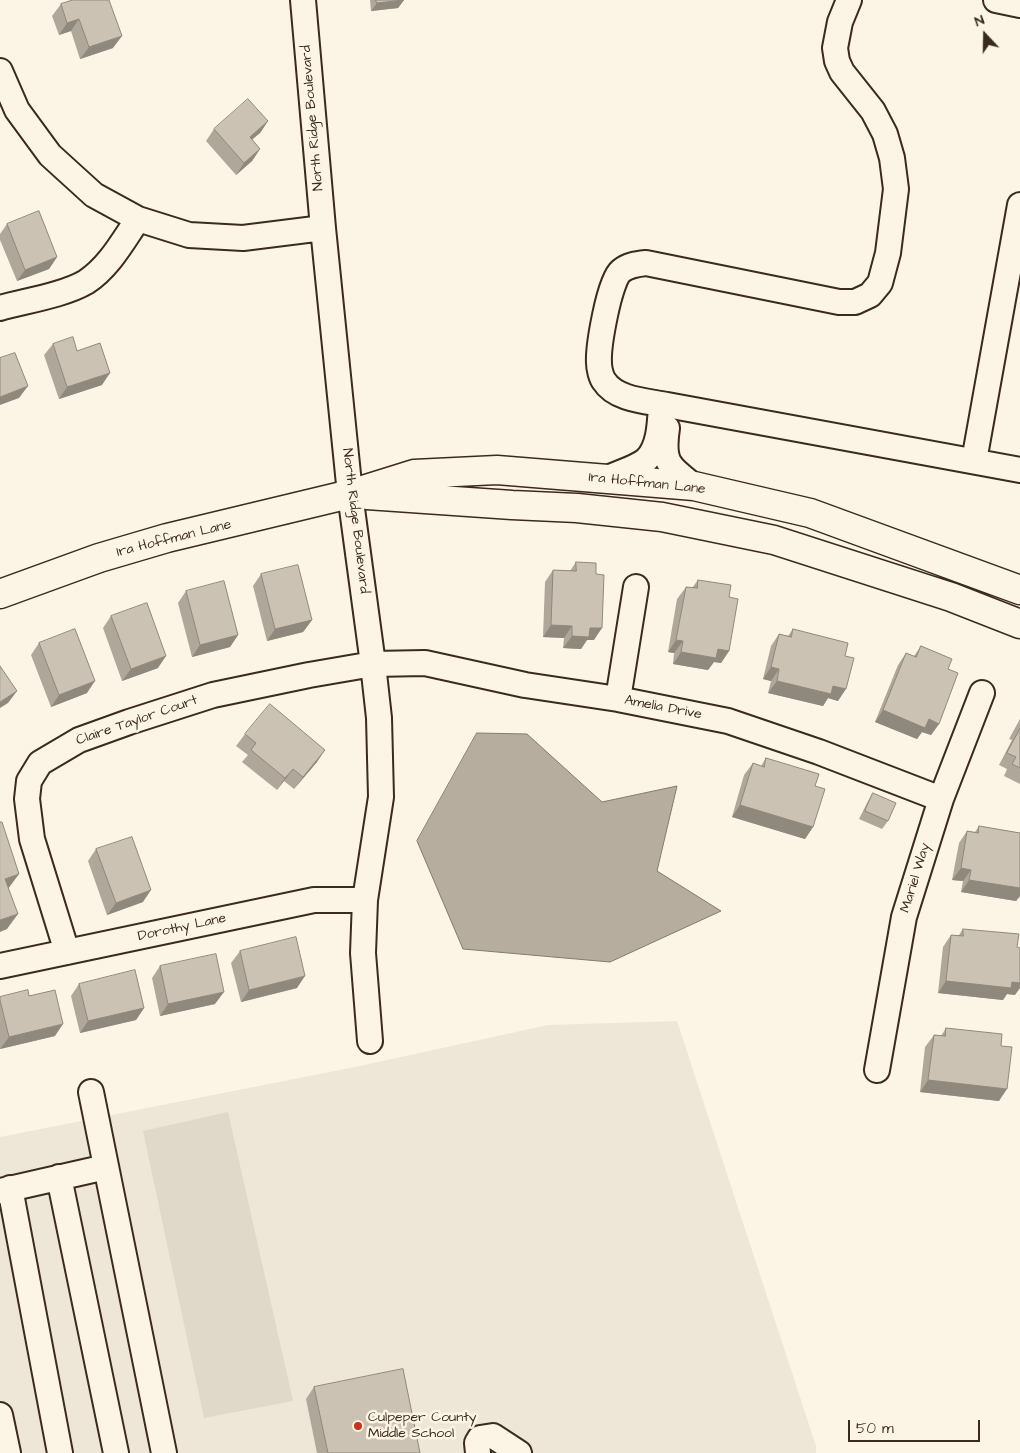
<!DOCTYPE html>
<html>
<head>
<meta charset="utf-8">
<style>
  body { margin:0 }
  #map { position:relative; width:1020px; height:1453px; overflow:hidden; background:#fcf5e5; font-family:"Architects Daughter",sans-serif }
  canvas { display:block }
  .north { position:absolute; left:960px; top:10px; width:50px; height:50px; -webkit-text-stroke:4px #fcf5e5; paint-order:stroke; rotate:339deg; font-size:14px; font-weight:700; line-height:20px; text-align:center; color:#3b2a1e }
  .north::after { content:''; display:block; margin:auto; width:18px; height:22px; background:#3b2a1e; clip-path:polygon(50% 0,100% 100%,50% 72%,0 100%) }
  .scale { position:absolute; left:848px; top:1420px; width:132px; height:22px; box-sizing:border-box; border:2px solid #3b2a1e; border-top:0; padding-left:6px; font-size:15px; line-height:18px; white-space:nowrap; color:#3b2a1e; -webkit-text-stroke:4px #fcf5e5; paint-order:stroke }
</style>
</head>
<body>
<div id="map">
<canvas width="1020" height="1453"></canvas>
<div class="north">N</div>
<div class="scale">50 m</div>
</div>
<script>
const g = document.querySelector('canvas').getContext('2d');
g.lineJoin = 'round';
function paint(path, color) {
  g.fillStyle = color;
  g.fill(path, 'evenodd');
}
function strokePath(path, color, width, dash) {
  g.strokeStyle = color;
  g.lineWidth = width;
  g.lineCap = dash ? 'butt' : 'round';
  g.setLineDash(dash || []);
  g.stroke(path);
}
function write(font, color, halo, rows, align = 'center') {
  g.font = font + ' "Architects Daughter",sans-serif';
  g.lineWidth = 5;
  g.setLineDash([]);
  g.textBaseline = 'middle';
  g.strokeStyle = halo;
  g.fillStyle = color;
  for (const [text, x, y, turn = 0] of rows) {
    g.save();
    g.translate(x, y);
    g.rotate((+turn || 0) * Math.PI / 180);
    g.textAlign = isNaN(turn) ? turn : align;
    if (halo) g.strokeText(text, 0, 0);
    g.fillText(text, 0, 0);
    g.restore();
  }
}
paint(new Path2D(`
  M677,1021l139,425v7h-816v-316l355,-70 193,-42z`), '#eee6d6');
paint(new Path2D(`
  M228,1112l65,289 -89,17 -61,-287z`), '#e0d8c8');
const water = new Path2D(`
  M477,733l50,1 75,68 75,-16 -20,85 64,40 -111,51 -147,-13 -46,-108z`);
paint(water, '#b7ad9e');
strokePath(water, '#85796b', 1);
const minor = new Path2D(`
  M303,0l20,228 27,266 23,170 6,54 2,79 -16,103 -2,53 7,88
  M849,0l-9,22 -5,26 2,13 5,11 31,39 12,23 7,24 4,31 -8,64 -8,30 -10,12 -15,7h-16l-193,-39c-9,1 -18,2 -25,8 -12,10 -23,76 -22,92 0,5 2,14 5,18 12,19 43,20 63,24l353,65
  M996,0l24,5
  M0,71l17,39 33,45 44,40 44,24 51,16 54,3 80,-10
  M0,308c25,-7 64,-13 86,-26 23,-15 37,-41 52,-63
  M667,428c-5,34 1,38 27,58
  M974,461l46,-256
  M607,480l3,-3c11,-5 26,-9 36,-17 14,-13 14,-39 15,-56
  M618,699l18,-112
  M67,952l-35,-113 -5,-40 2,-18 11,-18 39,-23 50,-18 84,-27 96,-20 64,-11 52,-1 100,22 93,14 110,22 91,31 122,47
  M0,966l314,-66h51
  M877,1070l27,-153 37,-118 41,-106
  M91,1092l73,361
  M59,1177l57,276
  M10,1188l50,265
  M0,1191l106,-24
  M0,1415l8,38
  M478,1453l-1,-10 3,-5 13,-2 26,17`);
const major = new Path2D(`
  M367,495l145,10 65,3 85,9 112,23 177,57 69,27
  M0,594l99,-36 68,-20 183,-44 64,-20 83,-4 197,16 116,27 210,77`);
strokePath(minor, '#3b2a1e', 28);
strokePath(major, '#3b2a1e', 31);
strokePath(minor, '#fcf5e5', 24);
strokePath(major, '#fcf5e5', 28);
paint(new Path2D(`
  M370,0h34l-6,8 -27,3z
  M61,4l52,44 -33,11 -9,-28 -12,4 -7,-19z
  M268,121l-8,12 -8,6 8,10 -8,12 -16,14 -30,-34 8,-12z
  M7,224l50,33 -8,12 -32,12 -17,-41v-6z
  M53,344l24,7 25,34 -43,14 -15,-44z
  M576,562l18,78h-7l-6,9 -18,-1 1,-10 -21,-1 2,-55 8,-12 17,1z
  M261,574l51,46 -9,12 -36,9 -14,-55z
  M698,580l31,17v54l-8,12 -7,-1 -6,8 -35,-6 1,-11 -6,-1 9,-53 9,-12 6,1z
  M186,591l52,44 -8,12 -38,10 -14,-54z
  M111,616l47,52 -36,13 -19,-53z
  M793,629l52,27 -7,45 -10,-3 -5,8 -55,-13 3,-12 -8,-2 8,-33 8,-12 9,2z
  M39,643l48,50 -36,14 -20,-52z
  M921,646l27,23 -9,55 -8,11 -9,-3 -5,7 -42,-17 23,-57 8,-12 8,3z
  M1020,719v65l-16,-8 3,-7 -8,-4 13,-25 -3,-1z
  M245,734l72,28 -23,27 -10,-8 -7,9 -35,-28 6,-7 -12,-9z
  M766,758l49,28 -2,41 -8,12 -73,-22 12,-42 9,-12 8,3z
  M873,793l15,28 -6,8 -23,-10 9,-18z
  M979,826l41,7v63l-4,5 -55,-9 2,-11 -11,-1 7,-37 8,-12 8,1z
  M96,849l47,53 -36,13 -19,-54z
  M963,929l54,18 -2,48 -8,-1 -4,6 -65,-7 5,-46 8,-12h8z
  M240,951l57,37 -56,14 -10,-39z
  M160,966l55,38 -55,12 -8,-38z
  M79,984l65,24 -8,12 -56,13 -9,-37z
  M29,996l26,40 -55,13v-52z
  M946,1028l55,18 -2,55 -79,-9 5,-45 9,-12 7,1z
  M314,1387l106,66h-103l-11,-54z`), '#afa79a');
paint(new Path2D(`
  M404,0l-6,8 -27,3 6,-8z
  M79,19l-8,12 -12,4 8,-12z
  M122,36l-9,12 -33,11 9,-12z
  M268,121l-8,12 -19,16 9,-12z
  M260,149l-8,12 -16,14 8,-12z
  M57,257l-8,12 -32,12 8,-11z
  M110,373l-8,12 -43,14 8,-12z
  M28,386l-9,12 -19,7v-8z
  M312,620l-9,12 -36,9 8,-12z
  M551,625l21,1 -8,12 -21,-1z
  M590,628h12l-8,12h-7l-6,9 -18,-1 9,-12z
  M238,635l-8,12 -38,10 8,-12z
  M676,640l7,1 -9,12 -6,-1z
  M718,649l11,2 -8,12 -7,-1 -6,8 -35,-6 8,-12z
  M166,656l-8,12 -36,13 9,-12z
  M771,667l8,2 -8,12 -8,-2z
  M95,681l-8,12 -36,14 8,-12z
  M777,681l56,5 13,3 -8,12 -10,-3 -5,8 -55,-13z
  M17,691l-9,12 -8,5v-6z
  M883,710l46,9 10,5 -8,11 -9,-3 -5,7 -42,-17z
  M325,750l-8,12 -23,27 9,-12z
  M293,769l-9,12 -7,9 8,-12z
  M740,805l73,22 -8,12 -73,-22z
  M961,868l10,2 -8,11 -11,-1z
  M19,874l-11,15 -3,-10z
  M969,880l51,8v8l-4,5 -55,-9z
  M151,890l-8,12 -36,13 9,-12z
  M18,914l-11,15 -7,3v-12z
  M305,976l-8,12 -56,14 8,-12z
  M946,981l66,1 8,1v5l-5,7 -8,-1 -4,6 -65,-7z
  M224,992l-9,12 -55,12 8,-12z
  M144,1008l-8,12 -56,13 8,-12z
  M63,1024l-8,12 -55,13 9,-12z
  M928,1080l79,9 -8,12 -79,-9z`), '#8f887d');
const building = new Path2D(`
  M73,0h36l13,36 -33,11 -10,-28 -12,4 -6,-19z
  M376,0h28l-27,3z
  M248,99l20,22 -18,16 10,12 -16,14 -30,-34z
  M39,211l18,46 -32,13 -18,-46z
  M73,337l4,14 23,-8 10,30 -43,14 -14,-43z
  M15,353l13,33 -28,11v-39z
  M576,562l20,1v11l8,1 -2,53h-12l-1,9 -17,-1v-10l-21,-1 2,-55 23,1z
  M298,565l14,55 -37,9 -14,-55z
  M698,580l33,5 -2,12 9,2 -9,52 -11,-2 -2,9 -35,-6 2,-11 -7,-1 10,-53 11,1z
  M224,581l14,54 -38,10 -14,-54z
  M147,603l19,53 -35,13 -20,-53z
  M75,629l20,52 -36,14 -20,-52z
  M793,629l55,14 -3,13 9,2 -8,31 -13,-3 -2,8 -54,-13 2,-12 -8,-2 8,-33 12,3z
  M921,646l31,13 -4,10 10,4 -19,51 -10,-5 -4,9 -42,-18 23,-57 10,4z
  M0,666l17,25 -17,11z
  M270,704l55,46 -22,27 -10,-8 -8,9 -34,-28 5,-7 -11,-9z
  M1020,729v39l-8,-4 4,-7 -9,-4z
  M766,758l53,16 -4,12 10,3 -12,38 -73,-22 13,-42 11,4z
  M873,793l23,10 -8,18 -23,-10z
  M0,822h2l17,52 -14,5 13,35 -18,6z
  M979,826l41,7v55l-51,-8 2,-10 -10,-2 6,-37 11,2z
  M132,837l19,53 -35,13 -20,-54z
  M963,929l56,5 -2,13 3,1v35l-8,-1 -1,6 -65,-7 5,-46 12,1z
  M296,937l9,39 -56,14 -9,-39z
  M216,954l8,38 -56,12 -8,-38z
  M135,970l9,38 -56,13 -9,-37z
  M28,990l1,6 26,-6 8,34 -54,13 -9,-37v-3z
  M946,1028l56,6 -1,12 11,1 -5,42 -79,-9 6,-45 11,1z
  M403,1369l17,84h-92l-14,-66z`);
paint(building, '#ccc2b3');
strokePath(building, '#8f887d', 1);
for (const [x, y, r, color] of [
  [358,1426,5,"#c8321e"]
]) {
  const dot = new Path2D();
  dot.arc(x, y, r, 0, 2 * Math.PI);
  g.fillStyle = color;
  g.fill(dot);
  strokePath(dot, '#fcf5e5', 2);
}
write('14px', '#3b2a1e', '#fcf5e5', [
  ["North Ridge Boulevard",313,118,-95],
  ["Ira Hoffman Lane",647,484,6],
  ["North Ridge Boulevard",355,521,83],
  ["Ira Hoffman Lane",174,539,-14],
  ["Amelia Drive",663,708,11],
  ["Claire Taylor Court",137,721,-19],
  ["Mariel Way",916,878,-73],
  ["Dorothy Lane",182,928,-12]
]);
write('14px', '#3b2a1e', '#fcf5e5', [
  ["Culpeper County",368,1418],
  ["Middle School",368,1434]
], 'left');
</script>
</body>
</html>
